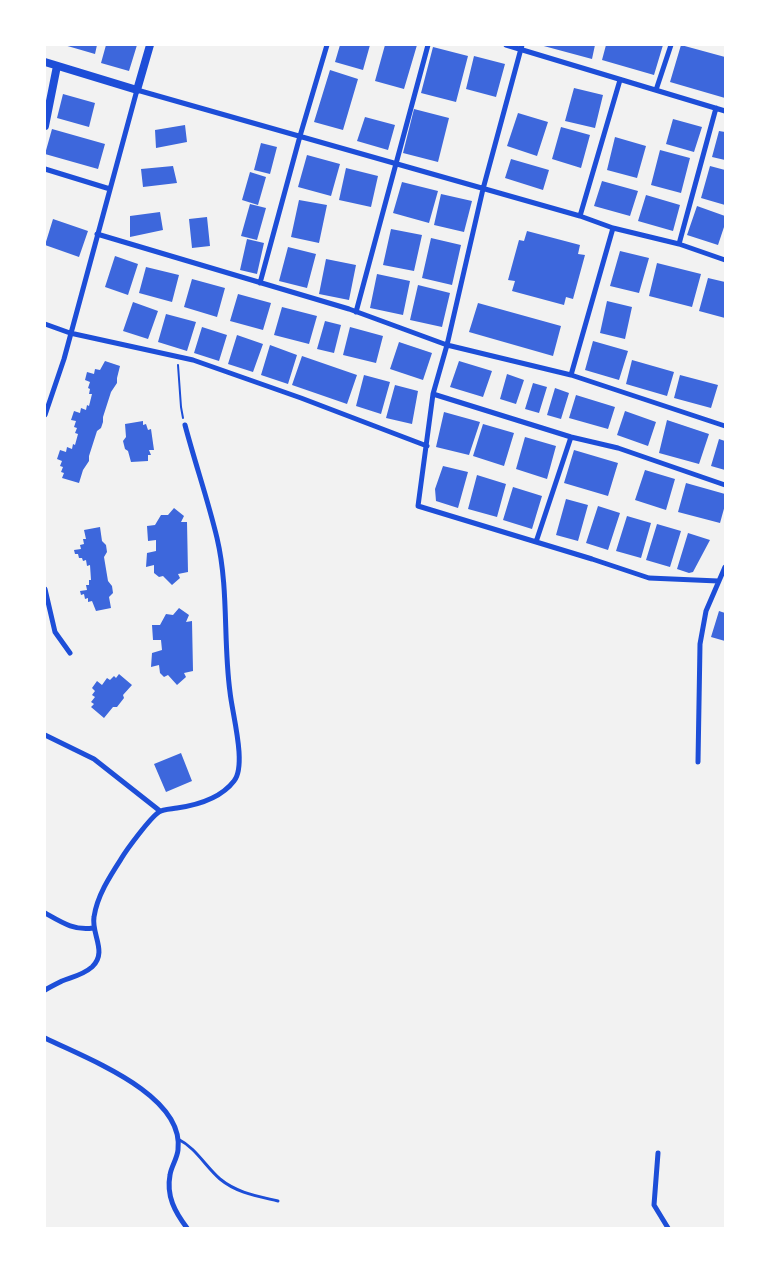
<!DOCTYPE html>
<html>
<head>
<meta charset="utf-8">
<style>
  body { margin:0 }
  #map { position:relative; width:770px; height:1273px; overflow:hidden; background:#f2f2f2; font-family:Commissioner,sans-serif }
  canvas { display:block }
  .frame { position:absolute; inset:0; border:46px solid #fff; pointer-events:none }
</style>
</head>
<body>
<div id="map">
<canvas width="770" height="1273"></canvas>
<div class="frame"></div>
</div>
<script>
const g = document.querySelector('canvas').getContext('2d');
g.lineJoin = 'round';
function paint(path, color) {
  g.fillStyle = color;
  g.fill(path, 'evenodd');
}
function strokePath(path, color, width, dash) {
  g.strokeStyle = color;
  g.lineWidth = width;
  g.lineCap = dash ? 'butt' : 'round';
  g.setLineDash(dash || []);
  g.stroke(path);
}
paint(new Path2D(`
  M64,45h33l-2,9z
  M106,45h31l-8,26 -28,-8z
  M340,45h30l-7,25 -28,-8z
  M385,45h32l-13,44 -29,-8z
  M540,45h55l-3,14z
  M606,45h57l-9,30 -52,-15z
  M681,45l44,12v41l-55,-16z
  M433,47l35,9 -12,46 -35,-9z
  M474,56l31,8 -9,33 -30,-8z
  M330,70l28,9 -15,51 -29,-8z
  M574,88l29,7 -8,33 -30,-7z
  M63,94l32,9 -6,24 -32,-9z
  M414,109l35,9 -11,44 -35,-9z
  M518,113l30,9 -11,34 -30,-10z
  M365,117l30,8 -7,25 -31,-9z
  M673,119l29,8 -8,25 -28,-8z
  M185,125l2,17 -31,6 -1,-18z
  M561,127l29,8 -9,33 -29,-9z
  M52,129l53,15 -7,25 -53,-15z
  M719,131l6,1v28l-13,-3z
  M615,137l31,9 -9,32 -30,-8z
  M261,143l16,4 -7,27 -16,-4z
  M660,150l30,8 -9,35 -30,-8z
  M307,155l33,9 -9,32 -33,-9z
  M511,159l38,11 -6,20 -38,-12z
  M173,166l4,17 -34,4 -2,-18z
  M710,166l15,4v35l-24,-7z
  M346,168l32,8 -7,31 -32,-7z
  M250,172l16,5 -8,28 -16,-5z
  M602,181l36,10 -8,25 -36,-10z
  M402,182l36,9 -9,32 -36,-10z
  M441,194l31,7 -8,31 -30,-7z
  M646,195l34,10 -7,26 -35,-10z
  M299,200l28,5 -8,38 -28,-6z
  M250,204l16,4 -9,32 -16,-4z
  M697,206l28,10v8l-7,21 -31,-10z
  M160,212l3,18 -33,7v-21z
  M207,217l3,29 -18,2 -3,-29z
  M53,219l35,12 -9,26 -34,-12z
  M391,229l31,6 -8,36 -31,-6z
  M527,231l53,14 -2,9 7,1 -12,44 -7,-2 -2,8 -52,-14 3,-10 -7,-1 11,-40 5,1z
  M431,238l30,7 -9,40 -30,-7z
  M247,239l17,4 -7,31 -17,-4z
  M288,247l28,7 -9,34 -28,-7z
  M620,251l29,7 -10,35 -29,-7z
  M115,256l23,8 -10,31 -23,-8z
  M326,259l30,6 -7,35 -30,-6z
  M657,263l44,11 -9,33 -43,-11z
  M146,267l33,8 -7,27 -33,-9z
  M377,274l33,7 -7,34 -33,-7z
  M708,278l17,4v36l-26,-7z
  M192,279l33,9 -8,29 -33,-10z
  M418,285l32,8 -8,34 -32,-7z
  M238,294l33,9 -8,27 -33,-9z
  M607,301l25,6 -7,32 -25,-6z
  M133,302l25,9 -10,28 -25,-8z
  M478,303l83,23 -8,30 -84,-24z
  M282,307l35,9 -8,28 -35,-9z
  M166,314l30,8 -9,29 -29,-9z
  M325,321l16,4 -7,28 -17,-4z
  M202,327l25,8 -8,26 -25,-8z
  M350,327l33,9 -7,27 -33,-8z
  M237,335l26,9 -10,28 -25,-8z
  M593,341l35,10 -9,29 -34,-10z
  M399,342l33,11 -9,27 -33,-11z
  M270,345l27,10 -9,29 -27,-9z
  M302,356l55,19 -10,29 -55,-19z
  M632,360l42,12 -7,24 -41,-12z
  M105,361l15,5 -3,12v5l-6,9 -8,25v5l-2,6 -4,3 -8,25v5l-6,9 -4,13 -17,-5 2,-5 -3,-1 2,-5 -3,-1 2,-5 -5,-2 3,-9 6,2 1,-5 5,2 1,-5 2,1 3,-11 -3,-1 2,-5 -3,-1 2,-6 -5,-1 3,-9 6,2 1,-5 5,2 1,-5 2,1 3,-12h-3l1,-5 -2,-1 2,-6 -5,-2 2,-8 7,2 1,-5 5,1z
  M459,361l33,10 -9,26 -33,-10z
  M507,374l17,6 -8,24 -16,-5z
  M364,375l26,7 -9,32 -25,-8z
  M680,375l38,10 -7,23 -37,-10z
  M533,383l14,4 -8,26 -14,-4z
  M395,385l23,6 -6,33 -26,-6z
  M555,388l14,5 -8,26 -14,-4z
  M576,395l39,12 -7,22 -39,-11z
  M625,411l31,11 -8,24 -31,-11z
  M444,412l36,10 -11,33 -33,-8z
  M667,420l42,14 -10,30 -40,-11z
  M143,421v4l3,-1 2,6 3,-1 3,21h-5l2,5h-3v6l-17,1 -3,-11 -3,-2 -2,-8 3,-4 -1,-13z
  M483,424l31,9 -10,33 -31,-10z
  M525,437l31,9 -9,33 -31,-10z
  M719,439l6,2v29l-14,-4z
  M574,450l44,13 -10,33 -44,-13z
  M443,466l25,6 -10,36 -22,-7 -1,-12z
  M645,470l30,9 -9,31 -31,-10z
  M477,475l29,9 -9,33 -29,-8z
  M686,483l39,11v11l-5,18 -42,-11z
  M513,487l29,9 -10,33 -29,-9z
  M566,499l22,6 -10,36 -22,-6z
  M598,506l22,7 -12,37 -22,-7z
  M174,508l10,8 -3,6h6l1,50 -10,2 2,4 -8,7 -9,-9 -4,1 -5,-4v-8l-8,2 1,-14 9,-2v-11l-8,1 -1,-15 8,-1 6,-10h7z
  M627,516l24,7 -10,35 -25,-7z
  M657,524l24,7 -11,36 -24,-7z
  M100,527l2,14 4,4 1,7 -3,5 4,24 4,5 1,7 -4,4 2,11 -15,3 -4,-10 -4,1v-4l-3,1 -1,-5 -3,1 -1,-4 7,-1 -1,-5h3v-5h2l-1,-15 -3,1 -1,-6 -3,1 -1,-3h-3l-1,-4h-3l-1,-4 7,-1 -1,-4 4,-1 -1,-5h3l-2,-9z
  M688,533l22,7 -17,32 -4,1 -12,-4z
  M179,608l10,7 -3,7 6,-1 1,50 -9,2 2,4 -9,8 -9,-10 -4,2 -4,-4 -1,-8 -8,2 1,-14 10,-3 -1,-10h-8l-1,-15h8l6,-11 7,1z
  M719,611l6,2v28l-14,-4z
  M119,674l13,11 -9,10 1,3 -7,9h-4l-9,11 -13,-11 3,-3 -3,-2 4,-5 -3,-2 3,-4 -3,-3 5,-7 5,4 5,-7 3,2 4,-4 2,2z
  M181,753l11,28 -26,11 -12,-28z`), '#3d67dc');
strokePath(new Path2D(`
  M178,365l3,42 2,11`), '#1d4ed8', 2);
strokePath(new Path2D(`
  M178,1139c18,9 27,27 42,40 17,14 37,17 58,22`), '#1d4ed8', 3);
strokePath(new Path2D(`
  M506,45l219,66
  M522,45l-39,144 -36,156 -14,49 -15,112 174,53 57,19 69,3
  M656,90l15,-45
  M45,169l65,20
  M580,216l40,-136
  M97,234l252,75 98,36 124,30 154,51
  M679,244l37,-136
  M260,283l40,-147 27,-91
  M356,312l72,-267
  M45,324l25,9 123,27 108,38 126,48
  M571,375l42,-147
  M433,394l138,43 47,11 107,37
  M45,415l19,-56 73,-269 443,126 33,12 66,16 46,16
  M536,542l35,-105
  M45,589l10,43 15,21
  M45,735l49,24 66,52
  M698,762l2,-118 6,-33 19,-44
  M45,913c16,9 29,18 48,15
  M45,990c5,-3 11,-6 17,-9 10,-4 21,-6 30,-14 16,-15 -1,-33 2,-50 3,-21 16,-41 27,-58 6,-10 29,-41 38,-47 4,-3 13,-3 18,-4 21,-3 44,-10 57,-27 13,-16 -2,-68 -4,-89 -7,-51 -1,-103 -13,-154 -9,-38 -22,-75 -32,-113
  M45,1038c40,20 140,56 133,112 -1,9 -7,17 -8,25 -4,21 5,37 17,53
  M658,1153l-4,52 14,23`), '#1d4ed8', 5);
strokePath(new Path2D(`
  M45,62l92,28 13,-45
  M45,126l12,-60`), '#1d4ed8', 8);
</script>
</body>
</html>
